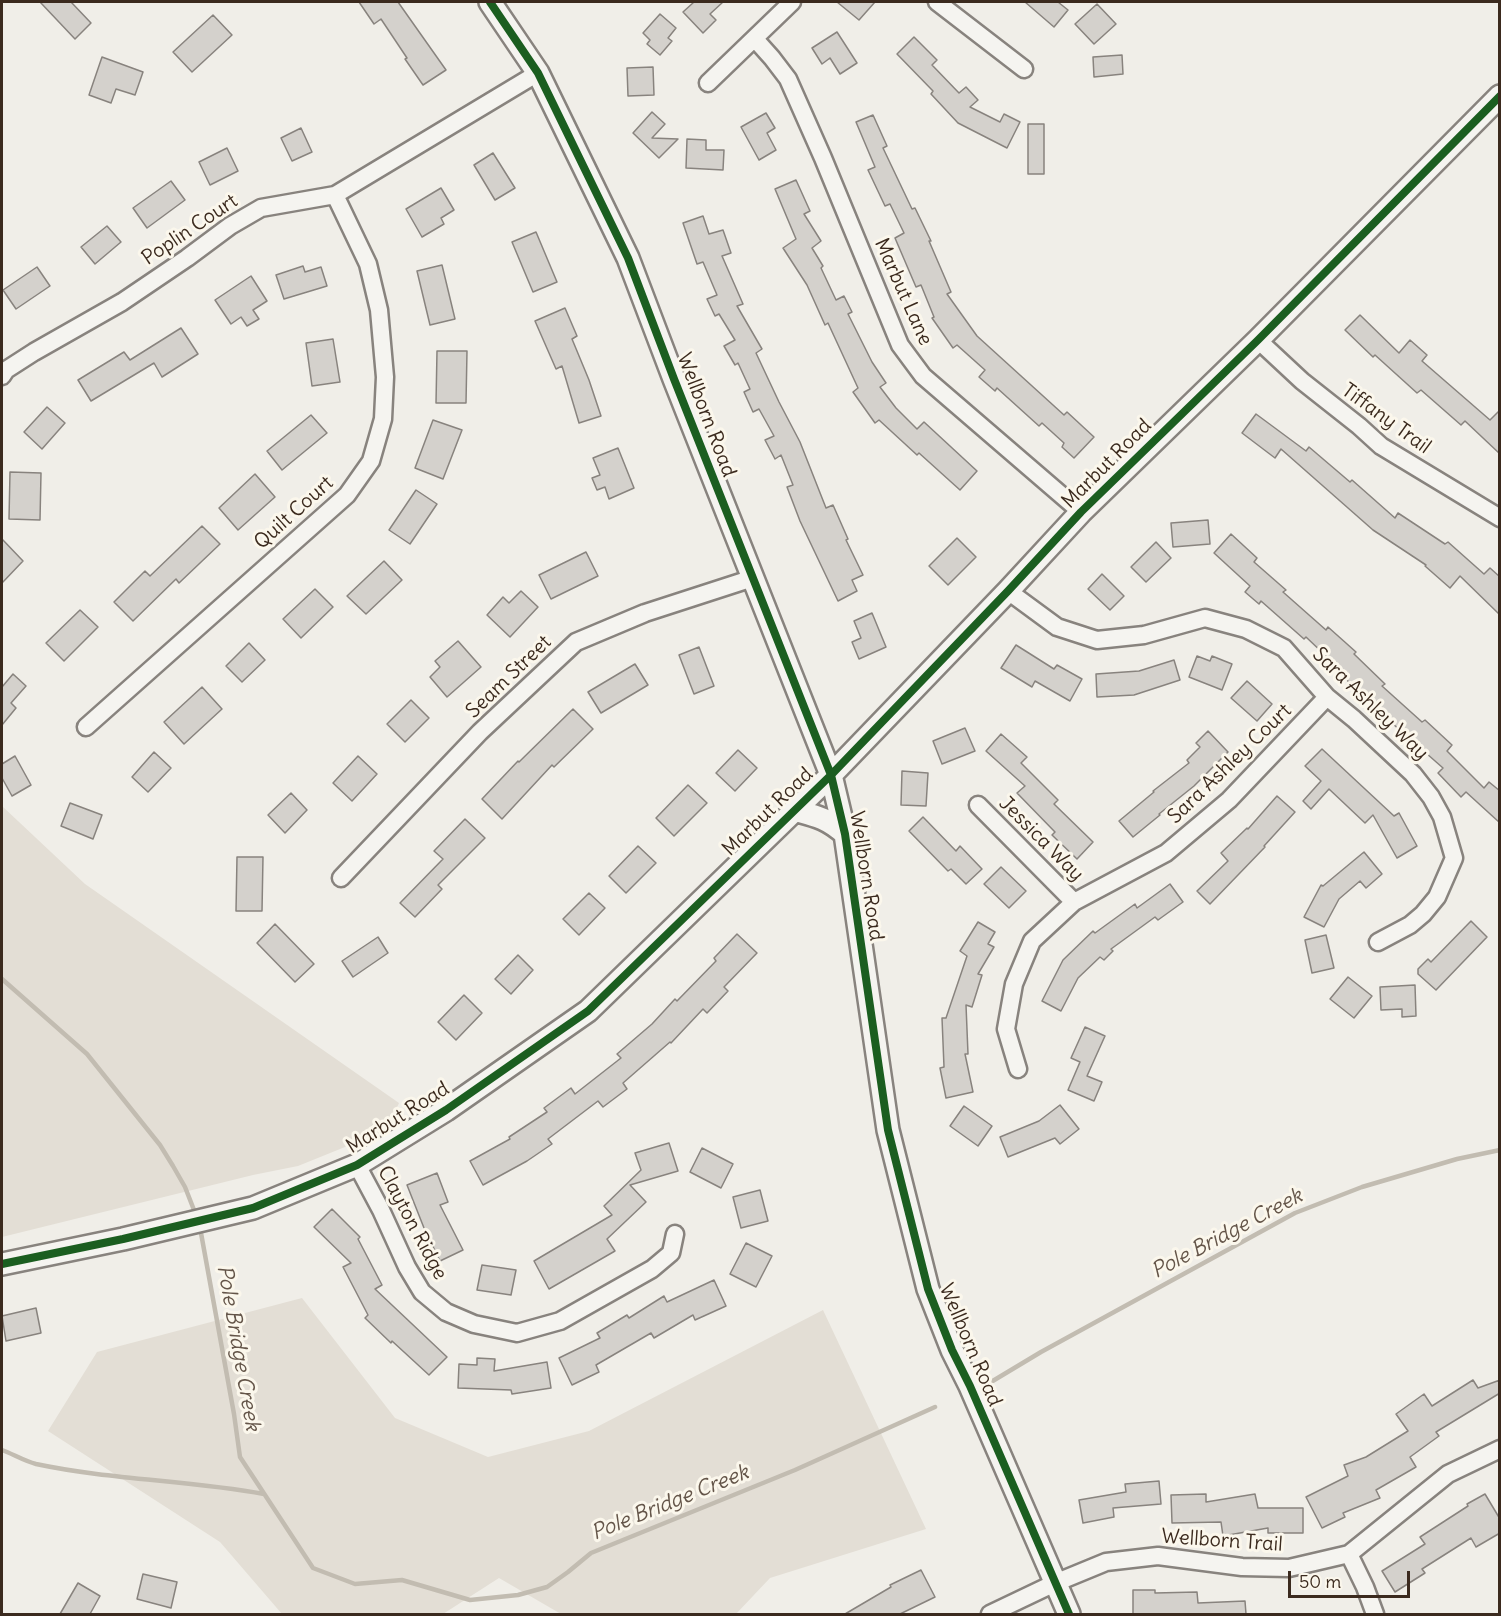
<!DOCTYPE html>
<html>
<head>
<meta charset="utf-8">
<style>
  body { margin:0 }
  #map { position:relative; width:1501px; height:1616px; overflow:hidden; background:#f0eee8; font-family:Delius,sans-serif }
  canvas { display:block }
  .frame { position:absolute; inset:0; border:3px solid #3b2a1e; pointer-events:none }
  .scale { position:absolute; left:1288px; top:1571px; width:122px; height:27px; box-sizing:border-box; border:3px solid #3b2a1e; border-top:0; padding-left:8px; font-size:18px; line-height:21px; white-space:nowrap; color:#3b2a1e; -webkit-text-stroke:4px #fbf7ec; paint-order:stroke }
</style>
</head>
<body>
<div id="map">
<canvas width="1501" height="1616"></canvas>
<div class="frame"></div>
<div class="scale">50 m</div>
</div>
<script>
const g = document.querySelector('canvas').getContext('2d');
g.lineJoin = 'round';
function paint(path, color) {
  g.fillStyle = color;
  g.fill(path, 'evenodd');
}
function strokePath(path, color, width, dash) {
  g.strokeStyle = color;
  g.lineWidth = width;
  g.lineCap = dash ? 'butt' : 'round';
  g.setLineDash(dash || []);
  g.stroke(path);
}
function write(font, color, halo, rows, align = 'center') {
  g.font = font + ' Delius,sans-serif';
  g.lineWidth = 6;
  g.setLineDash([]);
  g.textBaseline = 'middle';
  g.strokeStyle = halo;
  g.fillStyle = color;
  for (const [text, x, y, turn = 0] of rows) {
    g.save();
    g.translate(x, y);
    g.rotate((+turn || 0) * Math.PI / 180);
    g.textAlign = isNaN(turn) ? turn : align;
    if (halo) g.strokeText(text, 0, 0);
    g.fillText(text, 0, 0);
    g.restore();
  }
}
paint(new Path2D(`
  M2,806l83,78 314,219 -12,27 -89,36 -45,9 -251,62z
  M302,1298l93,120 93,39 101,-26 234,-121 103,219 -156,49 -34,36h-175l-62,-36 -56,36h-161l-62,-72 -172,-111 49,-79z`), '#e3ded5');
strokePath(new Path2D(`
  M2,979l85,75 73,91 13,21 12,21 9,23
  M201,1233l33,181 6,43 73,111 42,16 47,-4 68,20 48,-5 29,-8 21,-15 23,-19 204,-83 140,-63
  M986,1385l55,-33 254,-139 67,-26 95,-28 43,-9
  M2,1450c11,4 22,11 34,14 75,16 153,16 228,30`), '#c2bcb1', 4.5);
const building = new Path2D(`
  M40,2h31l20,21 -16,16z
  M359,2h39l48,68 -23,15 -18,-26 2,-1 -26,-39 -7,5z
  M694,2h29l-13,12 6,6 -13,13 -20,-21z
  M837,2h38l-16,18z
  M1025,2h33l10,8 -14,17z
  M1097,4l19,20 -22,20 -19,-20z
  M660,14l16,14 -8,10 4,3 -12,14 -13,-11 3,-4 -7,-7z
  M213,15l19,20 -40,37 -19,-20z
  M837,32l20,31 -17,11 -10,-16 -8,6 -10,-16z
  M914,37l23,23 -5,5 27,28 7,-6 12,13 -8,7 30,15 4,-8 16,8 -13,26 -49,-25 -27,-29 2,-3 -36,-37z
  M1122,55l1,19 -29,3 -1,-20z
  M102,57l41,15 -8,23 -19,-6 -5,14 -22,-8z
  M653,67l1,28 -26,1 -1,-28z
  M652,112l13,12 -13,14 26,1 -19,19 -26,-25z
  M766,113l9,15 -8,5 9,17 -17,10 -18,-33z
  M873,115l14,31 -4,2 29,61 3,-1 16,33h-2l22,51 -4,2 30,42 87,79 3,-3 27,25 -20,21 -12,-11 2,-4 -22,-20 -3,3 -42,-38 -2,3 -16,-14 6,-7 -28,-25 -4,3 -21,-30 2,-1 -13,-32 -5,2 -21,-49 9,-5 -14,-29 -5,2 -17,-36 7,-3 -19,-45z
  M1028,124h16v50h-16z
  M301,128l11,24 -20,9 -11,-23z
  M687,139l19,1v10h18l-1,20 -37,-2z
  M227,148l11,23 -28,14 -11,-23z
  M493,153l22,35 -20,12 -21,-35z
  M796,180l14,31 -6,3 17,27 -9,7 11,18 -2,2 15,32 8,-4 8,16 -4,2 24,48 14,21 -6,4 16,21 21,21 7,-7 53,49 -17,19 -41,-37 -2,2 -38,-35 -4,3 -22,-31 5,-4 -30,-65 -3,2 -18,-40 -24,-37 13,-9 -21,-50z
  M171,181l14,19 -38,28 -14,-20z
  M441,188l13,22 -13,8 3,6 -22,13 -16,-28z
  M703,216l6,18 14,-4 8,23 -9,3 21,48 -6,2 25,43 -6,4 23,49 21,40 26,66 7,-3 15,34 -2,1 17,35 -11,5 5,11 -19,10 -38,-80 -13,-34 6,-2 -12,-30 -6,4 -10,-19 9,-4 -15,-27 -6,3 -9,-20 6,-3 -12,-26 -3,2 -11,-19 11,-6 -16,-26 -4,2 -8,-17 10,-4 -14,-33 -6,2 -14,-41z
  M107,226l14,16 -26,22 -14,-17z
  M536,232l21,50 -24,10 -21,-50z
  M442,265l13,54 -25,6 -13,-54z
  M303,266l2,6 16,-5 6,19 -43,13 -8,-24z
  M37,267l13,19 -34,23 -13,-19z
  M251,276l16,25 -14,9 6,9 -12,7 -6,-9 -10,7 -16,-24z
  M565,308l12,28 -5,3 17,41 12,36 -22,7 -17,-57 -6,3 -21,-48z
  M1360,315l39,38 11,-13 17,15 -5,6 68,59 10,-10v44l-35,-33 -4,4 -40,-35 -4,3 -42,-38 -2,2 -28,-27z
  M181,328l17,26 -36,23 -8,-14 -63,38 -13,-21 46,-28 6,8z
  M333,339l7,43 -28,4 -6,-43z
  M437,351h30l-1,52h-30z
  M47,407l18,16 -23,26 -18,-17z
  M1256,414l50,37 3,-4 41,35 2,-2 43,38 3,-5 47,31 3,-2 36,32 6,-6 10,9v38l-40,-39 -10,12 -25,-22 1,-1 -53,-35 -92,-81 -6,9 -33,-25z
  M311,415l16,18 -45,37 -15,-19z
  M433,420l29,10 -19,49 -28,-11z
  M618,448l16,40 -25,11 -4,-12 -8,3 -5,-12 8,-3 -7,-17z
  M10,472l31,1 -1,47 -31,-1z
  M255,474l20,23 -37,33 -19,-22z
  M416,490l21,14 -27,40 -21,-14z
  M1208,520l2,24 -37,3 -2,-24z
  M202,526l18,18 -41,39 -3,-4 -43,42 -19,-19 31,-31 5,5z
  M1231,534l26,24 -3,4 32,28 -3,2 43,38 2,-3 28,25 -2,2 31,30 -3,2 40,36 3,-2 27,25 -5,6 37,37 5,-6 11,9v32l-34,-31 -5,5 -23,-24 5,-5 -75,-66 -24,-25 2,-2 -40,-38 -2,2 -43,-38 -2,3 -14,-12 5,-6 -36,-33z
  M957,538l19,19 -28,28 -19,-19z
  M2,539l21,22 -21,22z
  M1156,542l15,16 -25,24 -15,-15z
  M586,552l12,24 -47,23 -12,-24z
  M384,561l18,19 -36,34 -19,-18z
  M1102,574l22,22 -14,14 -22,-21z
  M315,589l18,18 -32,31 -18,-19z
  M521,591l17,16 -28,30 -23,-22 16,-18 6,6z
  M80,610l18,17 -34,34 -18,-18z
  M872,613l14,34 -27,12 -7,-17 9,-4 -7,-17z
  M458,641l23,26 -34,30 -17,-20 10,-10 -5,-6z
  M249,643l16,17 -23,22 -16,-16z
  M1016,645l38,24 3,-4 25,14 -12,22 -35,-20 -3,6 -31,-19z
  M699,647l15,39 -20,8 -15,-39z
  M1197,656l13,5 2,-5 20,8 -10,26 -33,-13z
  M1174,660l6,20 -46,15 -37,2 -1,-23 43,-3z
  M635,664l13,21 -47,28 -13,-21z
  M13,674l13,12 -15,17 5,5 -14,17v-38z
  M1247,681l25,23 -15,17 -26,-23z
  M202,687l20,22 -38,35 -20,-22z
  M411,700l18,18 -24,24 -18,-18z
  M573,709l20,20 -39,38 -2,-2 -50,54 -20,-20 36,-38 1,1z
  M965,728l10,23 -33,13 -9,-23z
  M1208,731l20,21 -34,34 -35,28 1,1 -27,22 -14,-16 35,-29 -1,-1 36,-28 -2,-3 13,-13 -4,-4z
  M1001,734l26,23 -6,6 37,37 -4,4 39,38 -16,17 -25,-24 3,-3 -38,-39 8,-7 -39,-35z
  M1322,749l72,67 5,-3 18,33 -20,12 -24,-43 -8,8 -36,-34 -18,20 -8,-8 18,-20 -16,-15z
  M738,750l19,18 -22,23 -19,-18z
  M154,752l17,16 -23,24 -16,-15z
  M15,756l16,29 -19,11 -10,-18v-14z
  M358,756l19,18 -25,27 -19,-18z
  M902,771l26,2 -2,33 -25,-1z
  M688,785l19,18 -33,33 -18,-18z
  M291,793l16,17 -22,23 -17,-18z
  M1277,796l18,16 -31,34 1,1 -55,57 -13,-13 31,-30 -7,-8 26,-25 1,1z
  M70,803l32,12 -9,24 -32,-13z
  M923,817l33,34 4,-5 22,23 -16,15 -15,-15 -3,2 -39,-40z
  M465,819l20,19 -47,47 4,4 -27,28 -15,-14 43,-44 -9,-8z
  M638,846l18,17 -30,30 -17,-17z
  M1364,852l18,22 -16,14 -6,-7 -21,18 -15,28 -20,-10 17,-32 2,1z
  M237,857h26l-1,54h-26z
  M1001,867l25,24 -17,17 -25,-24z
  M1170,884l13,18 -25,18 -3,-3 -44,32 2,2 -9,9 -4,-3 -22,21 -17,33 -19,-10 21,-41 30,-29 2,2 40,-29 2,4z
  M589,893l16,15 -26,27 -16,-16z
  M1471,921l16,16 -51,53 -18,-16v-5l10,-10 3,3z
  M978,922l17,10 -7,12 6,3 -16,27 4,1 -10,32 -6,-2 2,49h-3l8,38 -27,6 -6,-30 4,-1 -2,-49h4l21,-62 -7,-5z
  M275,924l39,40 -19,18 -38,-39z
  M737,934l20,19 -33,34 4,4 -21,22 -4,-4 -32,34 -1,-1 -47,41 4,6 -24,18 -5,-6 -50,38 4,5 -25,17 -44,24 -13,-24 40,-22 -1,-2 38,-25 -3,-4 27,-20 4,6 46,-36 -4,-4 35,-30 23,-25 2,2 39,-40 -2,-3z
  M1326,935l8,33 -22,5 -7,-33z
  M378,937l10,16 -35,24 -11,-16z
  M518,955l15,15 -22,24 -16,-15z
  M1348,977l24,19 -18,22 -24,-19z
  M1415,985l1,31 -14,1v-8l-21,1 -1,-23z
  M464,995l18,18 -26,27 -18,-18z
  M1085,1027l20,9 -18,40 15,6 -8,19 -26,-11 12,-28 -9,-4z
  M1060,1105l19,24 -19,15 -5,-6 -47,19 -8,-20 39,-16z
  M964,1106l28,20 -14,20 -28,-20z
  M669,1143l9,28 -48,14 16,17 -39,37 8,12 -66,38 -15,-28 78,-46 -8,-9 37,-36 -6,-17z
  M702,1148l31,16 -12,24 -31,-16z
  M437,1173l11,29 -8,3 23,45 -23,11 -16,-33 -17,-43z
  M760,1190l8,31 -27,7 -8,-31z
  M332,1209l28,28 -2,2 24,46 -7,4 72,68 -18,18 -37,-34 -1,2 -26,-25 3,-3 -25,-48 8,-4 -37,-36z
  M746,1243l26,13 -16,31 -26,-13z
  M482,1265l34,5 -5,25 -34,-5z
  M714,1280l12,26 -31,14 -2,-5 -39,23 -3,-5 -55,32 3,7 -27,13 -13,-27 41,-20 -3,-5 30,-18 2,3 35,-22 3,6z
  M36,1308l5,25 -35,8 -4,-25z
  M477,1358l18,1 -1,12 53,-9 4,26 -39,6 -1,-4 -53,-2 1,-24 18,1z
  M1473,1380l5,8 22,-8v13l-64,39 3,4 -29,21 6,10 -40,23 4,8 -37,15 2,4 -23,11 -16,-31 42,-21 -4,-11 22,-8 42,-26 -12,-17 28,-20 8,12z
  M1159,1481l2,23 -48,4 1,9 -31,6 -4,-23 47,-8 -1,-8z
  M1206,1494v8l49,-8 3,14h45v25h-35v-5l-45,8 -2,-14 -49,1 -1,-28z
  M1485,1494l15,25v14l-24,14 -5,-9 -49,31 3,4 -30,19 -13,-21 43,-27 -5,-7 48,-31 -1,-2z
  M921,1570l14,27 -35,17h-55l46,-27 -1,-2z
  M143,1574l34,8 -6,26 -34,-9z
  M78,1583l22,13 -10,18h-30z
  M1133,1590h22v3l42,-1 1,11 47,-2 1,13h-113z`);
paint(building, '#d4d1cc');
strokePath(building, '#88837e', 1.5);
const minor = new Path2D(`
  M937,2l87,67
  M755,39l17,19 16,21 35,79 77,187 23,31 158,136
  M708,83l84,-81
  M1258,340l44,41 57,45 22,20 119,72
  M2,376l4,-6 28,-18 88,-50 65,-44 43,-32 31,-18 74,-13 203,-122
  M1008,591l49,36 40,13 47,-5 61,-17 41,11 38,19 43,49 27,22 59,55 18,23 11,20 12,41 -17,39 -14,17 -13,11 -32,17
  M86,727l261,-232 24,-34 12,-42 2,-42 -6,-67 -11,-46 -33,-69
  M978,805l96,97
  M341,878l139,-146 96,-90 69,-29 108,-35
  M1018,1069l-12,-40 8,-45 18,-43 42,-39 92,-49 63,-53 98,-103
  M357,1165l24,45 26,57 15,25 24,20 28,12 43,9 43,-12 92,-52 19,-16 4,-19
  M1349,1554l16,33 10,27
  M990,1614l65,-31 51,-21 52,-6 84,11 47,1 60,-14 99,-80 52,-25`);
const tertiary = new Path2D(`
  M490,2l48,71 90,185 46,121 157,396 14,59 43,296 40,159 24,61 18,36 99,228
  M794,810c22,6 33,8 51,24
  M2,1264l121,-25 130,-31 104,-43 89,-55 142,-99 243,-236 177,-184 73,-79 177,-172 242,-244`);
strokePath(minor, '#88837e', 21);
strokePath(tertiary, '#88837e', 26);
strokePath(minor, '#f5f4f0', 16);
strokePath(tertiary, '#f5f4f0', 21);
strokePath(new Path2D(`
  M490,2l48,71 90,185 46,121 157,396 14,59 43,296 40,159 24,61 18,36 99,228
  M2,1264l121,-25 130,-31 104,-43 89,-55 142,-99 243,-236 177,-184 73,-79 177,-172 242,-244`), '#1b5e20', 8);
write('20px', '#3b2a1e', '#fbf7ec', [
  ["Poplin Court",190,230,-34],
  ["Marbut Lane",903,292,66],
  ["Wellborn Road",706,415,69],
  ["Tiffany Trail",1386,419,36],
  ["Marbut Road",1107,464,-45],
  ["Quilt Court",294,513,-42],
  ["Seam Street",509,677,-44],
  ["Sara Ashley Way",1370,704,44],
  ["Sara Ashley Court",1230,764,-44],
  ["Marbut Road",768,812,-44],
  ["Jessica Way",1041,839,45],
  ["Wellborn Road",866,876,81],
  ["Marbut Road",398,1118,-32],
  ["Clayton Ridge",412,1223,62],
  ["Wellborn Road",970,1345,67],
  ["Wellborn Trail",1222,1541,4]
]);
write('italic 21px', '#645549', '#fbf7ec', [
  ["Pole Bridge Creek",1227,1234,-28],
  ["Pole Bridge Creek",238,1348,80],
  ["Pole Bridge Creek",670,1503,-22]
]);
</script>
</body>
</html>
